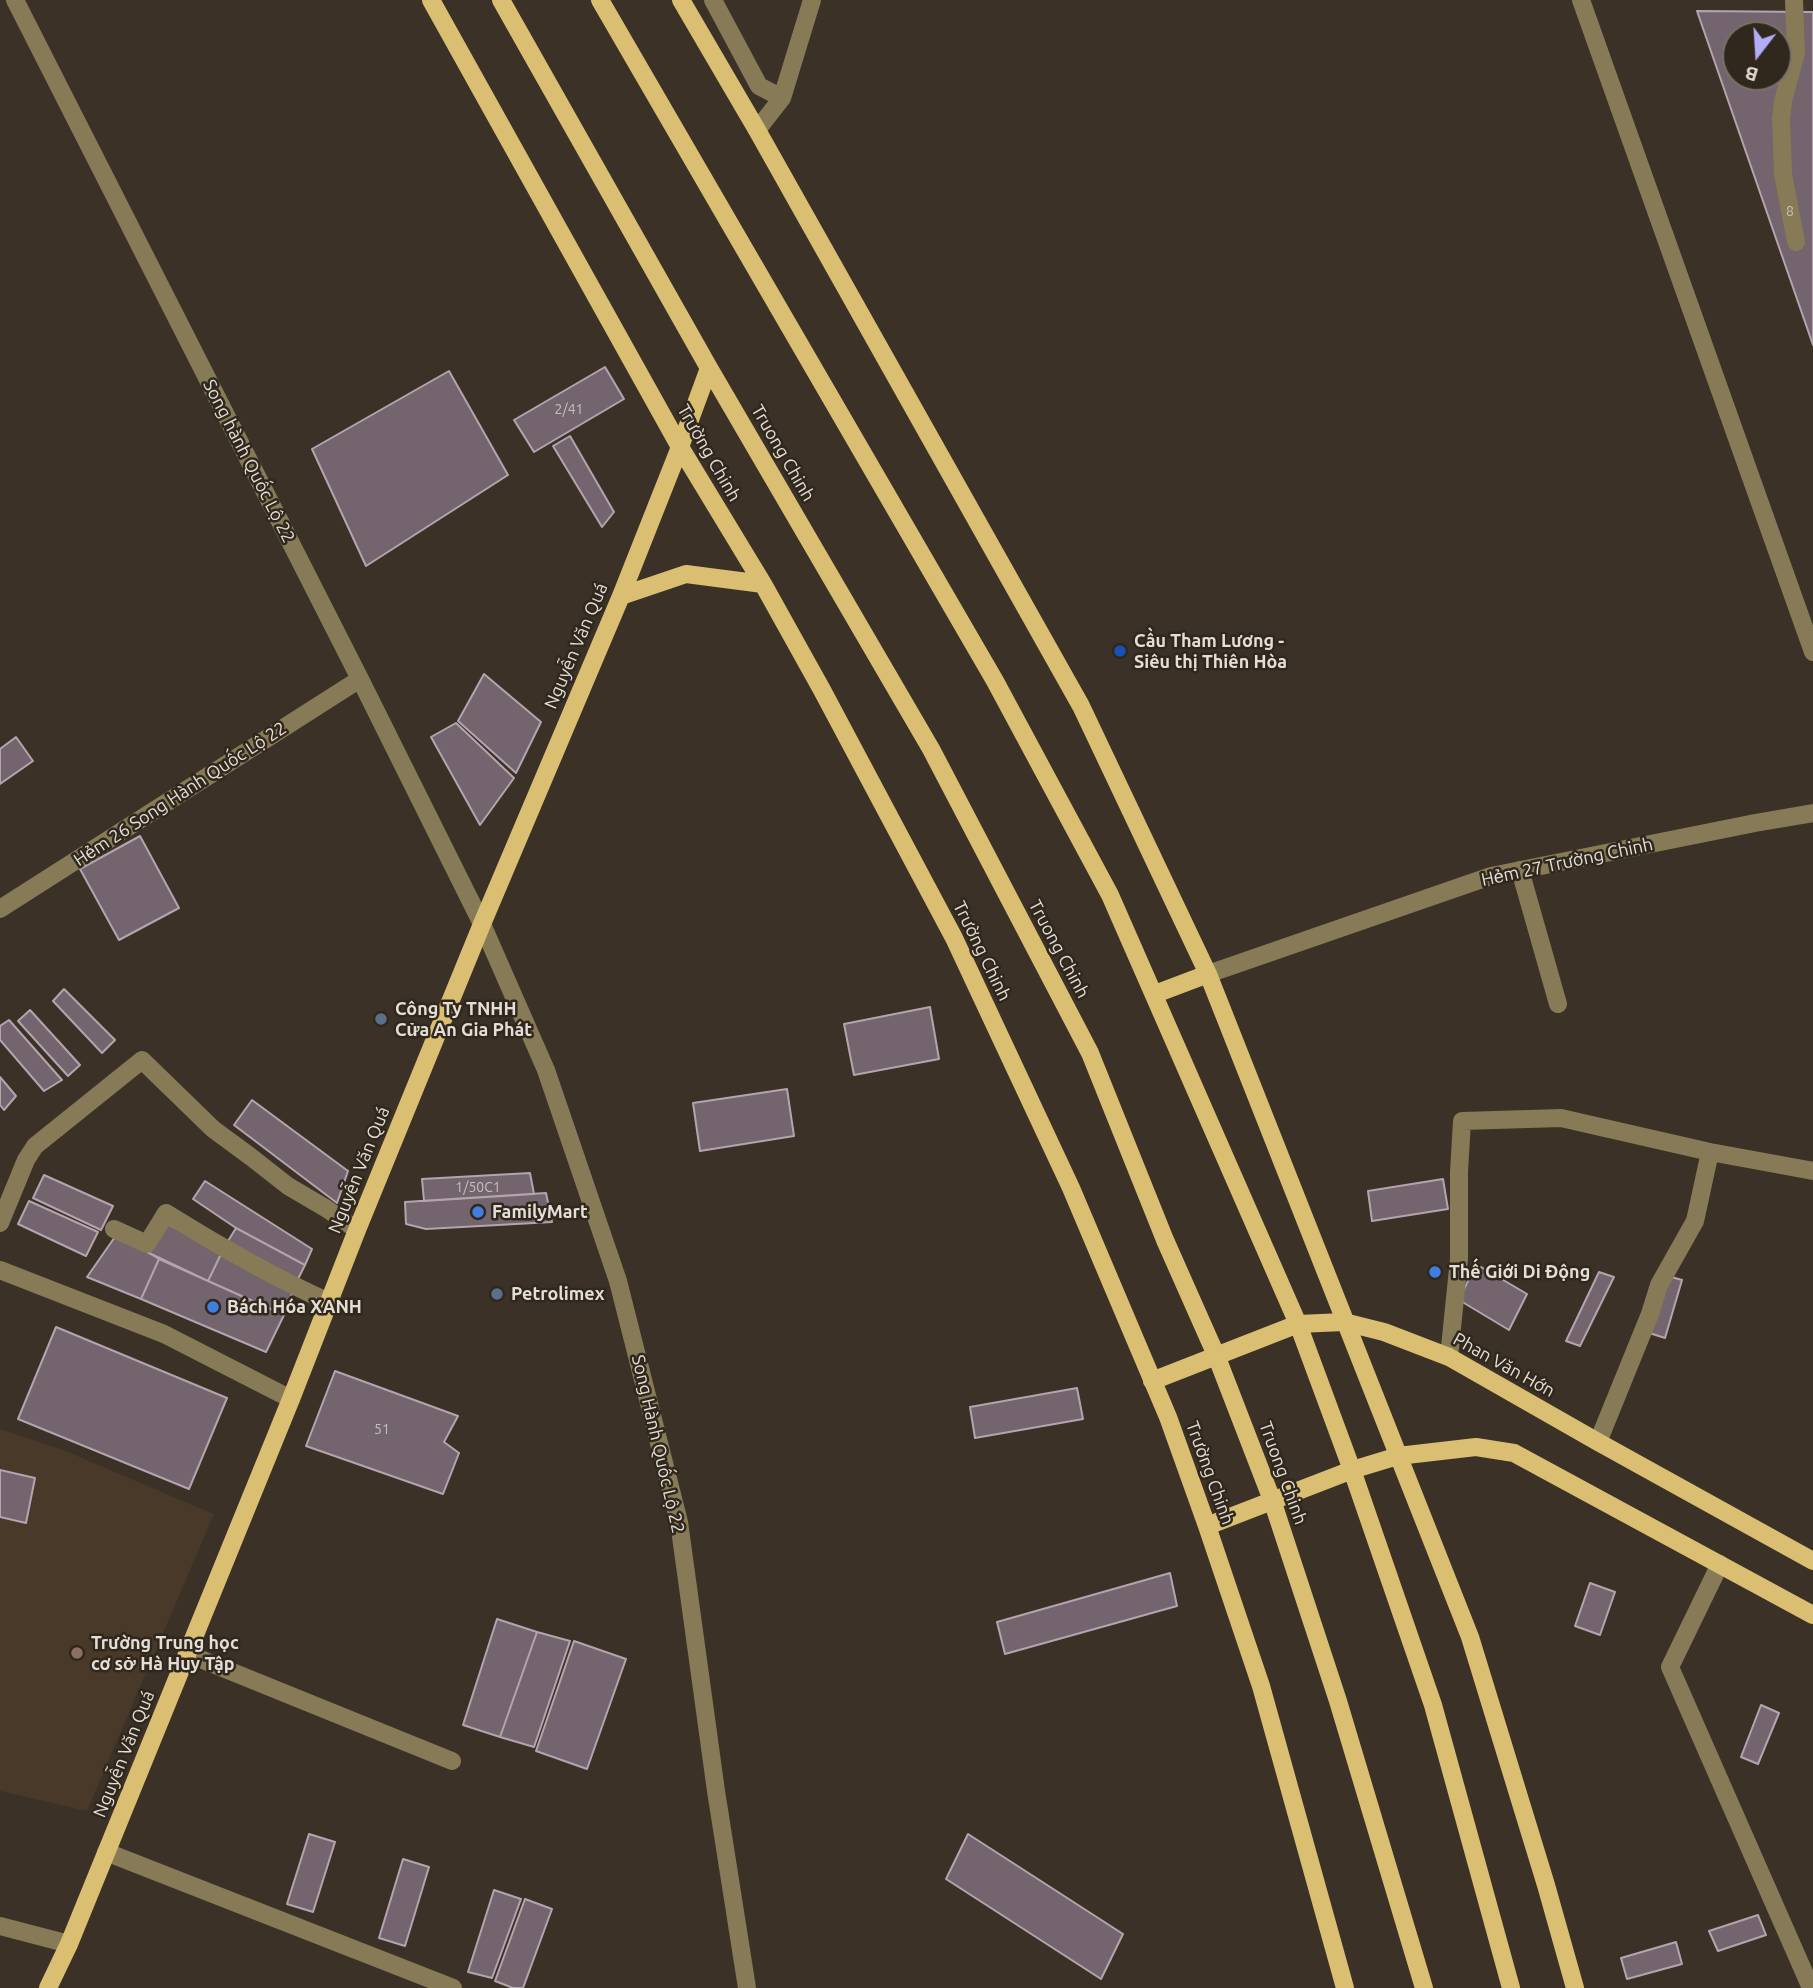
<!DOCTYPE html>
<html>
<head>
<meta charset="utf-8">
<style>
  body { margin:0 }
  #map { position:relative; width:1813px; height:1988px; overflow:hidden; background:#3b3127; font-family:Ubuntu,sans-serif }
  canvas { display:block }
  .north { position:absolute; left:1722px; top:21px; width:70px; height:70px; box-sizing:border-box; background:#31281d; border:2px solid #797167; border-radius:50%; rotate:197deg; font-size:19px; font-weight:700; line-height:28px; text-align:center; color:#e4ded7 }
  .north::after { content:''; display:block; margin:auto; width:24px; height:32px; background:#b2adf9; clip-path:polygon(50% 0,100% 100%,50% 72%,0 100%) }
</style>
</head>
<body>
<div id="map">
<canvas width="1813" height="1988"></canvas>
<div class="north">B</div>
</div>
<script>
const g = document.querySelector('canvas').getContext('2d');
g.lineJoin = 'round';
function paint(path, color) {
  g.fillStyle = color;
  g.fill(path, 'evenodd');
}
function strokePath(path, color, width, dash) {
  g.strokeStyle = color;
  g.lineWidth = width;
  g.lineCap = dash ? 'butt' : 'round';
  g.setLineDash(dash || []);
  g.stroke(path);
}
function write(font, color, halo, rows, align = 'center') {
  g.font = font + ' Ubuntu,sans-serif';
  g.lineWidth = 5;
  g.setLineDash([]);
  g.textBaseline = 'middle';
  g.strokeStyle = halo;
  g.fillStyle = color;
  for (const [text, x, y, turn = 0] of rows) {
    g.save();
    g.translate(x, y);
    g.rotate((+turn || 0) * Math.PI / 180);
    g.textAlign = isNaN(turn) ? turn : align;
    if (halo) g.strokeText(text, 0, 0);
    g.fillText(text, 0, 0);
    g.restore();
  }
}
paint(new Path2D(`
  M0,1429l63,21 151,64 -127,297 -87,-20z`), '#483929');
const building = new Path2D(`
  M1697,11l116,1v333zM1736,35h42v42h-42z
  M605,367l19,32 -90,53 -20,-32z
  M449,371l59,104 -142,91 -54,-117z
  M570,436l44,76 -12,15 -49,-81z
  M484,674l57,48 -25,51 -58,-52z
  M456,723l58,55 -34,47 -49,-88z
  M16,737l17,24 -33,23v-35z
  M140,836l39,72 -60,32 -39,-71z
  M64,989l51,51 -13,13 -49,-52z
  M930,1007l9,52 -85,16 -10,-51z
  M30,1010l50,55 -12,11 -50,-55z
  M9,1020l53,60 -18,11 -44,-51v-14z
  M0,1077l16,19 -12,14 -4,-5z
  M787,1089l7,47 -94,15 -7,-48z
  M252,1100l96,71 -11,32 -103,-78z
  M530,1173l4,21 -110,7 -2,-22z
  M44,1175l69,31 -12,24 -68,-32z
  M1443,1179l5,30 -76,12 -4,-30z
  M205,1181l107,68 -7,16 -69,-37 -43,-29z
  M546,1193l6,29 -126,7 -20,-5 -1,-22z
  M29,1201l69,31 -12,24 -68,-32z
  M166,1223l56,29 -14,29 -61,-29z
  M236,1228l69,37 -9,18 -71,-37z
  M117,1234l42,25 -18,40 -54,-22z
  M222,1252l71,39 -9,24 -76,-34z
  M159,1259l125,56 -18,37 -125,-53z
  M1476,1264l51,30 -18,36 -50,-30z
  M1599,1272l15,5 -34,69 -14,-5z
  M1661,1274l21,6 -17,58 -22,-7z
  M56,1327l171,71 -38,91 -171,-70z
  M335,1371l123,45 -14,26 15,11 -16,41 -137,-48z
  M1077,1388l6,31 -108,19 -5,-31z
  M0,1470l35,8 -9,45 -26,-6z
  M1170,1573l7,33 -172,48 -8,-32z
  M1590,1583l25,9 -15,43 -25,-9z
  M497,1619l40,13 -37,105 -37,-12z
  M537,1632l33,9 -36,106 -34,-10z
  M574,1641l52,18 -39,110 -51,-18z
  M1761,1705l18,8 -21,51 -17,-7z
  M309,1834l26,8 -22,70 -26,-8z
  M968,1834l155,100 -22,45 -155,-100z
  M403,1859l26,8 -24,79 -26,-8z
  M494,1890l27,9 -29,79 -24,-6z
  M525,1899l27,10 -29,79h-10l-18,-7z
  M1758,1915l8,20 -48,16 -9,-20z
  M1676,1942l6,22 -55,15 -6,-21z`);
paint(building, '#73646d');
strokePath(building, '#b4a4ae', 2);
strokePath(new Path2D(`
  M15,0l345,679 122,245 64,146 72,211 61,241 37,269 31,197
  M713,0l46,86 23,12
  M1581,0l232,652
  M1794,0l2,53 -13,48 -2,18 2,55 13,68
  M757,130l25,-32 30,-98
  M1520,870l38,134
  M0,909l360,-230
  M1208,974l283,-98 264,-53 58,-10
  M0,1223l26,-63 9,-14 107,-86 71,69 38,28 37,29 39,23 30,21
  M114,1229l33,15 19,-31c53,33 106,64 163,89
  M0,1270l164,64 127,65
  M1449,1357l10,-98v-87l3,-51 99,-3 149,34 103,19
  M1598,1442l52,-128 9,-29 36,-64 15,-69
  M1720,1564l-50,103 141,321
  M188,1654l264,107
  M106,1852l347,136
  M0,1926l69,18`), '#877a56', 18);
strokePath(new Path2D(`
  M431,0l249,447 83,137 59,106 132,248 117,250 97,229 39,109 54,160 84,302
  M501,0l208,368 222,381 159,304 75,187 51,115 56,145 66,201 86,287
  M600,0l395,681 115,214 188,429 54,146 81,235 78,283
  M681,0l76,130 324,576 127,268 262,663 76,248 29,103
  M621,596l65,-22 77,10
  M1155,994l53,-20
  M1152,1381l146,-57 46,-2 40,10 65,25 149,85 215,119
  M1207,1526l145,-56 46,-14 78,-9 38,6 299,162
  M48,1988l21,-44 222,-545 66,-169 125,-306 139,-328 59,-149 29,-79`), '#dabf73', 18);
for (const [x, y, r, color] of [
  [1120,651,7,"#1a4fb4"],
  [381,1019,7,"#5c6f8a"],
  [478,1212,7,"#3f7fe0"],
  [1435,1272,7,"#3f7fe0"],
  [497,1294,7,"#5c6f8a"],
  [213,1307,7,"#3f7fe0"],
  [77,1653,7,"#8d6e63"]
]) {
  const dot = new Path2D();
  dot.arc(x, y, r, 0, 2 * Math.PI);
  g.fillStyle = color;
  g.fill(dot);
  strokePath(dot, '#31281d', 2.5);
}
write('14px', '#c8c0bc', null, [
  ["8",1790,211],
  ["2/41",569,409],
  ["1/50C1",478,1187],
  ["51",382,1429]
]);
write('18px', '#e4ded7', '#31281d', [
  ["Trường Chinh",709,453,60],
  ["Truong Chinh",783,453,60],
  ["Song hành Quốc Lộ 22",249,461,63],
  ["Nguyễn Văn Quá",576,646,-67],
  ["Hẻm 26 Song Hành Quốc Lộ 22",180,794,-33],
  ["Hẻm 27 Trường Chinh",1567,862,-12],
  ["Truong Chinh",1059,949,62],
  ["Trường Chinh",982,951,64],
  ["Nguyễn Văn Quá",359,1170,-68],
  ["Phan Văn Hớn",1504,1365,29],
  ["Song Hành Quốc Lộ 22",658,1444,77],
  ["Trường Chinh",1210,1473,70],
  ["Truong Chinh",1283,1473,70],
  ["Nguyễn Văn Quá",124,1754,-68]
]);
write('bold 18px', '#e4ded7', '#31281d', [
  ["Cầu Tham Lương -",1134,641],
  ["Siêu thị Thiên Hòa",1134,662],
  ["Công Ty TNHH",395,1009],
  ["Cửa An Gia Phát",395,1030],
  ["FamilyMart",492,1212],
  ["Thế Giới Di Động",1449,1272],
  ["Petrolimex",511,1294],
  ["Bách Hóa XANH",227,1307],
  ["Trường Trung học",91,1643],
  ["cơ sở Hà Huy Tập",91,1664]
], 'left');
</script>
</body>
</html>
